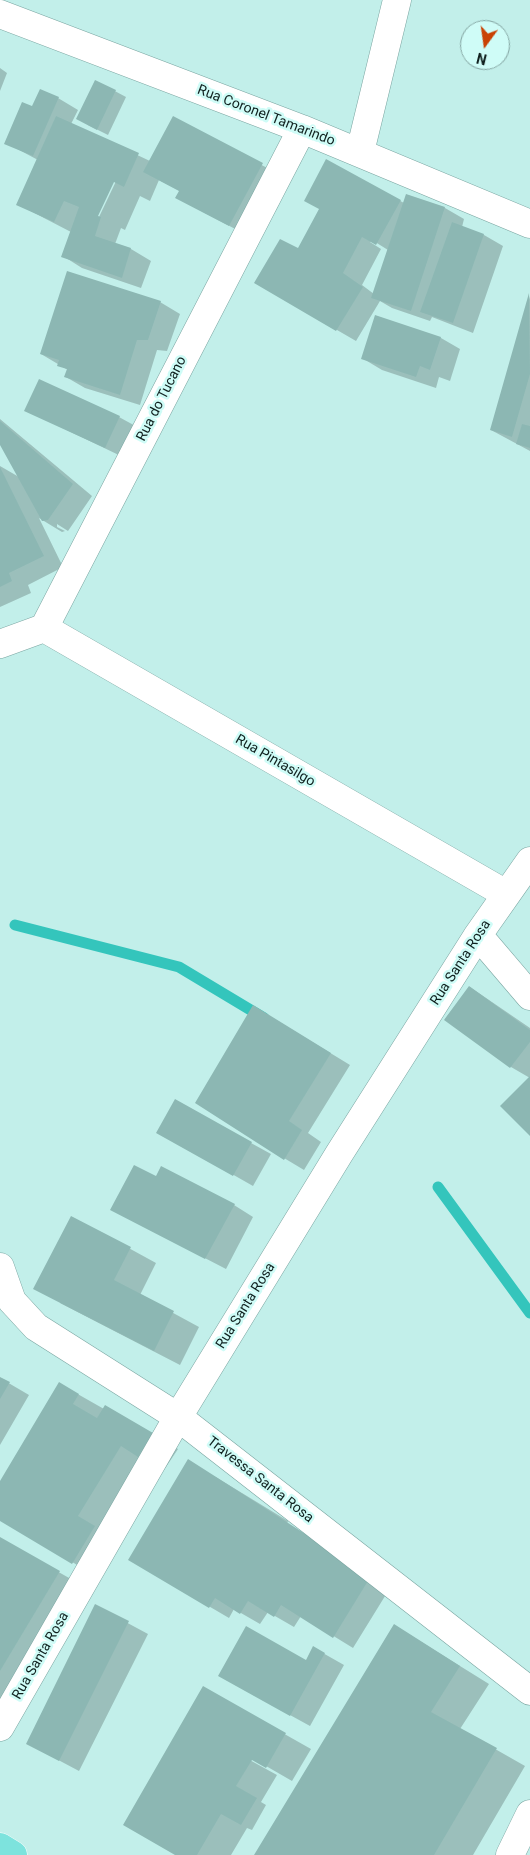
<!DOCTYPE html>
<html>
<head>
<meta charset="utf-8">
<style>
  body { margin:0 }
  #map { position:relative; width:530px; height:1855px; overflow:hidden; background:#c2efea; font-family:Roboto,sans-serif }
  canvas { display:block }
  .north { position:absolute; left:460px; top:20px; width:50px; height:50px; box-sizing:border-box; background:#cffcf7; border:1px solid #83a4a1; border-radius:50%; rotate:194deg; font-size:14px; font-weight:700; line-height:20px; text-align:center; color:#10211f }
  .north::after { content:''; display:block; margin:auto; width:18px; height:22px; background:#c94204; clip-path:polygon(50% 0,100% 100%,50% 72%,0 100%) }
</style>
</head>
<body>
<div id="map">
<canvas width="530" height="1855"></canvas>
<div class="north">N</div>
</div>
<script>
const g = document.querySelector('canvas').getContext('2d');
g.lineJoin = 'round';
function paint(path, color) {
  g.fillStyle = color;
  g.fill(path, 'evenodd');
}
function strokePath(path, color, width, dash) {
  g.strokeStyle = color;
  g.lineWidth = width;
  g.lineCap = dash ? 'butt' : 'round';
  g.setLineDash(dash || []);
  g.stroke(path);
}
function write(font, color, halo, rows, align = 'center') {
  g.font = font + ' Roboto,sans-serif';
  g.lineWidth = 5;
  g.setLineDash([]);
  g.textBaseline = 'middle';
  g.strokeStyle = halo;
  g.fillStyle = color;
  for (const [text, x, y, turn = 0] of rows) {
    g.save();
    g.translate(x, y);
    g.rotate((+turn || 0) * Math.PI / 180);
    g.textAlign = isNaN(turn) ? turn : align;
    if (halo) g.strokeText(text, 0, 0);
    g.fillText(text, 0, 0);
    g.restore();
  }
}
paint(new Path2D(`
  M0,68l7,5 -7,18z
  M96,81l30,16 -18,38 -20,-10z
  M58,98l20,12 -7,14 79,37 23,-43 115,61 -32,61 -53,-28 -23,-21 -21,-11 -9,21 -10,-5 -15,34 -4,-2 -6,16 16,5 20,12 -10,27 -59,-20 -19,-12 8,-24 -54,-28 21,-44 -32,-17 27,-35zM115,176l3,1 -19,40h-2z
  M327,161l77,42 3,-8 38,13 19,11 -2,8 22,8 19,11 -30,87 -41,-16 -2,4 -38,-13 -12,-7 -24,40 -100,-58 42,-33 22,-41zM372,240l16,10 -14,44 -12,-9 19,-36 -11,-7z
  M530,296v155l-39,-21z
  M160,302l20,12 -13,37 -10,-1 -17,55 -55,-17 -19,-11 2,-7 -27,-16z
  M376,316l65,22 19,11 -10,32 -11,-4 -3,11 -54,-18 -20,-12z
  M25,410l94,7 20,11 -14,30z
  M0,419l92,77 -24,35 -11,-7v3l8,4 -3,1 -23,-14 24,49 -35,18 3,8 -31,14v-141l19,11 -19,-35z
  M470,987l60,41v106v-56l-19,-11 -66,-48z
  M273,1018l77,47 -42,68 13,9 -17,28 -20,-12z
  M158,1132l93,11 20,11 -18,32z
  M156,1178l78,27 19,12 -27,52 -114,-59z
  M72,1217l84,46 -16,32 59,32 -19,38 -120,-62z
  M0,1378l29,17 -29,50z
  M60,1384l44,25 1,-3 73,43 -14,21 -17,-10 -48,118 -99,-59v-36z
  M214,1476l74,45 -1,3 103,64 -37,60 -52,-32 -7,11 -26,-15 -8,12 -26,-15 -5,9 -99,-58z
  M0,1539l78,44 -78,145z
  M96,1606l52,28 -69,137 -32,-17z
  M394,1625l95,59 -29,45 65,37 -52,89h-217z
  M314,1648l30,17 -34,61 -71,-39 67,-25z
  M203,1688l108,61 -19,32 -45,-26 -1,3 31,17 -16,27 5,3 -14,25 -5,-2 -16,27h-53z`), '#0003');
strokePath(new Path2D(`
  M15,925l164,42 85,51
  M438,1187l92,126`), '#34c5bc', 11);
paint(new Path2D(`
  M95,80l21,10 -19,40 -21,-11z
  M40,89l19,8 -26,59 -29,-12 18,-42 10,4z
  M56,116l83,37 -15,34 -10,-5 -16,34 3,1 -6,19 36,12 -9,30 -61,-21 18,-50 -15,-6 -10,21 -38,-17z
  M173,116l90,47 -34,63 -54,-28 4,-7 -36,-19z
  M326,159l75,41 -25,45 -14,-8 -19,36 20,14 -27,44 -82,-48 26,-44 18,9 21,-39 -15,-8z
  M406,194l39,13 -34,104 -40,-13z
  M452,222l32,12 -31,89 -33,-11z
  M67,271l94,30 -13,39h-11l-17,55 -56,-18 3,-8 -10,-3 2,-6 -19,-6z
  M529,293l1,81 -18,63 -22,-7z
  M375,315l66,22 -11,33 -10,-4 -4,11 -55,-18z
  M39,379l81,37 -15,32 -81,-37z
  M0,421l73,63 -25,36 -6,1 -42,-76z
  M522,424l8,2v22l-14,-4z
  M0,467l44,89 -35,17 3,8 -12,6z
  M469,986l61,44v12l-20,26 -66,-48z
  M253,1005l78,48 -42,68 13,9 -18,30 -89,-57z
  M530,1076v60l-30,-30z
  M175,1099l77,43 -19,34 -77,-43z
  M134,1165l22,11 5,-10 74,38 -30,55 -95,-49z
  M71,1216l60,31 -17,33 60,31 -20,40 -121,-62z
  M0,1377l10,5 -10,17z
  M59,1382l20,12 -6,10 24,14 8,-13 48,28 -15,24 -17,-11 -43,70 17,10 -23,38 -72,-43v-40z
  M188,1459l183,117 -38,62 -52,-33 -7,12 -26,-16 -8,13 -25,-16 -6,10 -81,-48z
  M0,1537l60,34 -60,100z
  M95,1604l34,17 -70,140 -33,-17z
  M394,1624l66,42 -29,46 66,36 -63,107h-180z
  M246,1626l60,34 7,-14 12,7 -35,63 -72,-40z
  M203,1686l83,47 -20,35 -14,-8 -16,26 21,12 -16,27 -20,-11 -24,41h-22l-52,-30z`), '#8cb7b3');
const street = new Path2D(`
  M0,14l302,115 228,95
  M360,152l37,-152
  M44,628l462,266
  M0,644l44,-16 258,-499
  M478,935l52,61
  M0,1267l12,34 24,26 142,90 352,274
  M0,1727l178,-310 161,-263 139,-219 52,-74
  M510,1855l20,-41`);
const primary = new Path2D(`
  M0,1847l13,8`);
strokePath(street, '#7aa5a1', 29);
strokePath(primary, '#fff', 29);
strokePath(street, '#fff', 28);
strokePath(primary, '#7de3dd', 28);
write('14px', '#10211f', '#cffcf7', [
  ["Rua Coronel Tamarindo",266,116,21],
  ["Rua do Tucano",162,399,-63],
  ["Rua Pintasilgo",275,761,30],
  ["Rua Santa Rosa",461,963,-57],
  ["Rua Santa Rosa",246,1306,-58],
  ["Travessa Santa Rosa",260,1480,38],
  ["Rua Santa Rosa",41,1656,-60]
]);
</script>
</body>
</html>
